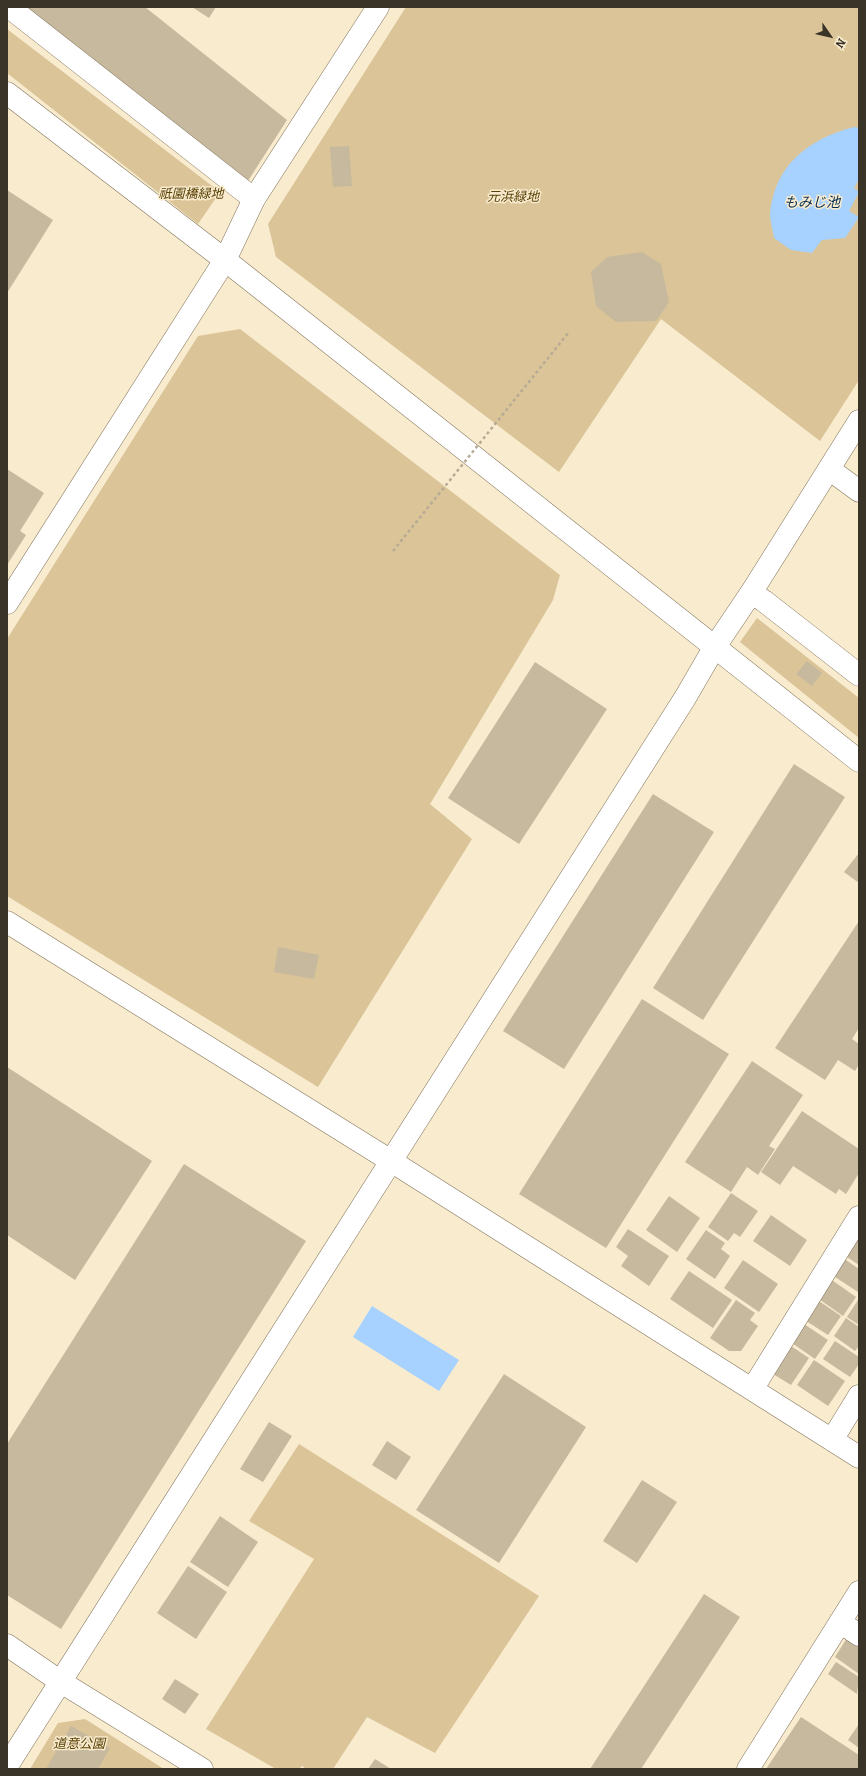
<!DOCTYPE html>
<html>
<head>
<meta charset="utf-8">
<style>
  body { margin:0 }
  #map { position:relative; width:866px; height:1776px; overflow:hidden; background:#f9ebce; font-family:Bitter,serif }
  canvas { display:block }
  .frame { position:absolute; inset:0; border:8px solid #393328; pointer-events:none }
  .north { position:absolute; left:810px; top:16px; width:40px; height:40px; -webkit-text-stroke:3px #f9ebce; paint-order:stroke; rotate:124deg; font-size:11px; font-weight:700; line-height:16px; text-align:center; color:#393328 }
  .north::after { content:''; display:block; margin:auto; width:14px; height:18px; background:#393328; clip-path:polygon(50% 0,100% 100%,50% 72%,0 100%) }
</style>
</head>
<body>
<div id="map">
<canvas width="866" height="1776"></canvas>
<div class="frame"></div>
<div class="north">N</div>
</div>
<script>
const g = document.querySelector('canvas').getContext('2d');
g.lineJoin = 'round';
function paint(path, color) {
  g.fillStyle = color;
  g.fill(path, 'evenodd');
}
function strokePath(path, color, width, dash) {
  g.strokeStyle = color;
  g.lineWidth = width;
  g.lineCap = dash ? 'butt' : 'round';
  g.setLineDash(dash || []);
  g.stroke(path);
}
function write(font, color, halo, rows, align = 'center') {
  g.font = font + ' Bitter,"Noto Sans JP",serif';
  g.lineWidth = 3;
  g.setLineDash([]);
  g.textBaseline = 'middle';
  g.strokeStyle = halo;
  g.fillStyle = color;
  for (const [text, x, y, turn = 0] of rows) {
    g.save();
    g.translate(x, y);
    g.rotate((+turn || 0) * Math.PI / 180);
    g.textAlign = isNaN(turn) ? turn : align;
    if (halo) g.strokeText(text, 0, 0);
    g.fillText(text, 0, 0);
    g.restore();
  }
}
paint(new Path2D(`
  M406,7h453v373l-39,61 -159,-122 -102,153 -283,-215 -8,-33z
  M7,29l213,163 -22,32 -191,-151z
  M240,329l320,246 -7,25 -123,204 42,35 -154,248 -311,-191v-257l191,-303z
  M757,618l102,80v40l-119,-96z
  M299,1444l240,152 -104,157 -68,-36 -34,52h-27l-4,-3 -3,3h-23l-70,-40 108,-170 -65,-38z
  M85,1719l79,50h-134l28,-46z`), '#dac498');
paint(new Path2D(`
  M854,127l5,1v51l-5,9 5,4 -10,19 10,6 -14,21 -23,2 -10,13 -21,-3 -17,-12c-1,-8 -4,-17 -4,-24 4,-49 40,-76 84,-87z
  M372,1306l87,54 -20,31 -86,-54z`), '#a7d2ff');
paint(new Path2D(`
  M23,7h122l142,113 -41,64z
  M192,7h24l-7,11z
  M349,146l3,40 -19,1 -3,-40z
  M7,190l46,30 -46,73z
  M642,252l19,12 8,38 -13,19 -40,1 -20,-16 -5,-34 16,-15z
  M7,469l37,24 -24,38 6,4 -19,30z
  M807,661l15,12 -10,13 -16,-12z
  M535,662l72,47 -88,135 -71,-46z
  M794,764l51,33 -142,223 -50,-32z
  M653,794l61,38 -150,237 -61,-38z
  M859,853v30l-15,-11z
  M859,921v107l-7,11 7,5v20l-4,7 -17,-11 -13,20 -50,-32z
  M278,947l41,8 -5,24 -40,-7z
  M642,999l87,55 -123,194 -87,-54z
  M752,1061l51,34 -34,51 6,3 -17,26 -11,-8 -16,25 -46,-30z
  M7,1067l145,94 -77,119 -68,-45z
  M802,1111l57,38v24l-13,21 -7,-5 -3,5 -43,-28 -13,19 -19,-13z
  M184,1164l122,77 -245,388 -54,-34v-151z
  M731,1193l27,18 -18,26 -6,-4 -6,8 -20,-14z
  M669,1196l31,22 -23,34 -31,-22z
  M771,1215l36,25 -17,26 -37,-25z
  M628,1229l41,27 -20,30 -28,-20 7,-10 -12,-9z
  M706,1230l19,13 -4,6 9,7 -15,23 -29,-20z
  M855,1237l4,2v26l-15,-10z
  M843,1258l16,11 -1,23 -26,-17z
  M743,1260l35,24 -19,28 -35,-24z
  M689,1271l43,29 -19,28 -43,-29z
  M829,1278l27,19 -13,19 -27,-19z
  M816,1299l25,17 -13,19 -25,-16z
  M736,1300l19,13 -5,7 8,6 -17,25h-12l-19,-13z
  M858,1300h1v25l-12,-8z
  M846,1318l13,9v19l-4,5 -21,-15z
  M801,1322l27,18 -13,19 -26,-18z
  M835,1341l24,16v7l-9,13 -27,-18z
  M788,1344l21,14 -18,27 -18,-11z
  M814,1360l31,21 -17,25 -31,-21z
  M504,1374l82,53 -87,136 -83,-53z
  M269,1422l23,14 -29,46 -23,-13z
  M387,1441l24,16 -15,23 -24,-15z
  M642,1480l35,22 -40,61 -34,-22z
  M220,1516l38,26 -30,45 -38,-25z
  M188,1566l39,26 -31,47 -39,-26z
  M704,1594l36,23 -99,152h-51z
  M847,1638l12,8v28l-24,-17z
  M836,1662l23,15 -2,17 -29,-20z
  M175,1679l24,15 -14,20 -23,-15z
  M801,1717l58,38v14h-93z
  M859,1724v24l-11,-8z
  M71,1726l39,22 -12,21h-52z
  M375,1759l16,10h-23z`), '#c7b99e');
const pedestrian = new Path2D(`
  M9,7l245,192
  M751,593l13,8 95,74`);
const minor = new Path2D(`
  M829,469l30,22
  M7,922l384,239 468,296
  M753,1388l106,-171
  M832,1440l27,-44
  M840,1622l19,13
  M7,1645l54,37 141,87
  M7,1766l678,-1068 29,-50 37,-55 108,-172
  M748,1769l111,-177`);
const tertiary = new Path2D(`
  M7,93l218,167 634,501
  M7,603l218,-343 29,-61 124,-192`);
strokePath(pedestrian, '#80735a', 23);
strokePath(minor, '#80735a', 23);
strokePath(tertiary, '#80735a', 23);
strokePath(pedestrian, '#fff', 22);
strokePath(minor, '#fff', 22);
strokePath(tertiary, '#fff', 22);
strokePath(new Path2D(`
  M393,551l176,-219`), '#b7ab95', 2.5, [3, 3]);
write('italic 13px', '#594208', '#f9ebce', [
  ["祇園橋緑地",191,194],
  ["元浜緑地",513,197],
  ["道意公園",79,1744]
]);
write('italic 14px', '#072f52', '#f9ebce', [
  ["もみじ池",812,203]
]);
</script>
</body>
</html>
